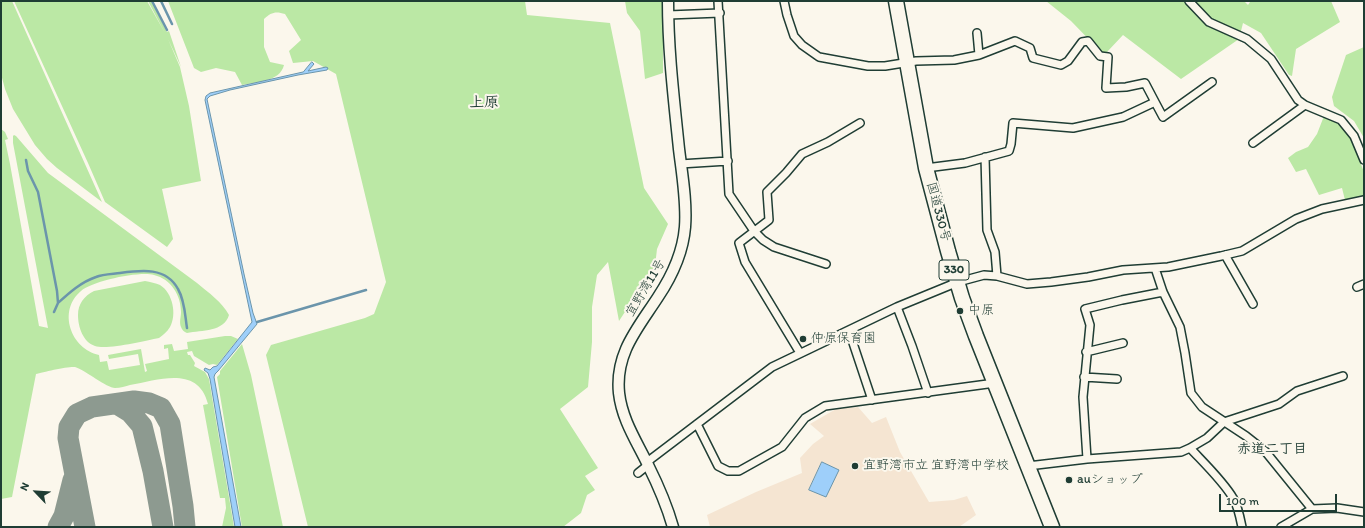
<!DOCTYPE html>
<html>
<head>
<meta charset="utf-8">
<style>
  body { margin:0 }
  #map { position:relative; width:1365px; height:528px; overflow:hidden; background:#fbf7ec; font-family:Itim,sans-serif }
  canvas { display:block }
  .frame { position:absolute; inset:0; border:2px solid #1f3d34; pointer-events:none }
  .north { position:absolute; left:16px; top:472px; width:40px; height:40px; -webkit-text-stroke:3px #fbf7ec; paint-order:stroke; rotate:295deg; font-size:11px; font-weight:700; line-height:16px; text-align:center; color:#1f3d34 }
  .north::after { content:''; display:block; margin:auto; width:14px; height:18px; background:#1f3d34; clip-path:polygon(50% 0,100% 100%,50% 72%,0 100%) }
  .scale { position:absolute; left:1219px; top:494px; width:118px; height:18px; box-sizing:border-box; border:2px solid #1f3d34; border-top:0; padding-left:5px; font-size:12px; line-height:14px; white-space:nowrap; color:#1f3d34; -webkit-text-stroke:3px #fbf7ec; paint-order:stroke }
</style>
</head>
<body>
<div id="map">
<canvas width="1365" height="528"></canvas>
<div class="frame"></div>
<div class="north">N</div>
<div class="scale">100 m</div>
</div>
<script>
const g = document.querySelector('canvas').getContext('2d');
g.lineJoin = 'round';
function paint(path, color) {
  g.fillStyle = color;
  g.fill(path, 'evenodd');
}
function strokePath(path, color, width, dash) {
  g.strokeStyle = color;
  g.lineWidth = width;
  g.lineCap = dash ? 'butt' : 'round';
  g.setLineDash(dash || []);
  g.stroke(path);
}
function write(font, color, halo, rows, align = 'center') {
  g.font = font + ' Itim,"Klee One",sans-serif';
  g.lineWidth = 4;
  g.setLineDash([]);
  g.textBaseline = 'middle';
  g.strokeStyle = halo;
  g.fillStyle = color;
  for (const [text, x, y, turn = 0] of rows) {
    g.save();
    g.translate(x, y);
    g.rotate((+turn || 0) * Math.PI / 180);
    g.textAlign = isNaN(turn) ? turn : align;
    if (halo) g.strokeText(text, 0, 0);
    g.fillText(text, 0, 0);
    g.restore();
  }
}
paint(new Path2D(`
  M858,407l14,16 14,-6 14,35 29,50 25,-2 13,-4 9,19 -17,12h-249l-3,-12 49,-23 46,-19 -2,-15 13,-14 11,-8 -14,-12 26,-15z`), '#f5e5d2');
paint(new Path2D(`
  M1,1h11l90,201 -45,-34 -10,-9 -12,-14 -22,-36 -8,-20 -4,-15z
  M14,1h133l18,32 -17,-32h3l16,31 2,-1 12,36 -13,-28 12,28 9,39 12,75 -39,8 11,50 -6,8 -62,-45 -17,-39z
  M168,1h357l2,14 83,8 34,165 24,36 -11,25 -2,17 -36,55 -11,-59 -11,13 -5,32v35l-4,45 -28,22 38,59 -13,8 10,14 -8,5 -6,18 -18,14h-255l-42,-172 5,-10 94,-27 9,-4 12,-32 -50,-208 -23,-13 -20,2 -4,-12 12,-11 -16,-26c-9,-3 -14,-2 -21,5v28l6,15 14,3c-4,17 -28,17 -42,20l-7,-13 -19,-4 -15,4 -7,-4z
  M625,1h38v72l-18,6 -5,-48 -13,-18z
  M1046,1h198l4,4 2,-3 -1,-1h82l9,21 -44,27 -4,27 -3,-1 -28,-42 -18,-10 -4,16 -58,40 -58,-44 -16,17 -5,1 -31,-32z
  M1364,47v91l-10,-17 -20,-15 -2,-9 14,-42z
  M1324,116l16,9 11,14 13,33v26l-19,2 -3,-12 -23,7 -13,-26 -10,3 -8,-14 8,-6 12,-5 9,-13z
  M1,129l4,3 3,7 -3,1 5,24 29,162 9,2 -35,-185v-7l1,-1 2,1 32,37 149,110c12,10 25,19 32,32 -5,17 -27,15 -42,18 -3,-1 -5,-3 -6,-6 -2,-5 0,-10 0,-15 0,-17 -10,-33 -27,-37 -15,-4 -61,6 -73,16 -24,20 -10,58 18,64l1,7 7,-1 2,9 31,-5 -2,-11 -29,5 -1,-4 33,-6 4,23 2,-1 -2,-7 24,-5 -1,-11 -4,1v-4l8,-1 2,7 14,-2 -1,-7 38,-6h6l7,3 -21,26 -4,-1 -4,1 -15,-9 -2,-5 -5,1 1,3h2l5,8 -1,3 11,6 4,7 25,148h-12l4,-19 -1,-10h-5l-17,-93 5,-1c-10,-39 -49,-24 -78,-19 -4,1 -10,3 -15,3 -8,0 -30,-18 -40,-21 -6,-1 -32,5 -39,7l-24,123 -11,2z
  M145,281c5,1 11,2 15,4 13,8 17,30 10,42 -3,5 -7,8 -11,11 -15,3 -52,12 -64,8 -12,-4 -17,-19 -17,-31 0,-11 6,-19 16,-24z
  M242,344l9,31 32,152h-41l-25,-150 3,-3v-3z`), '#bbe8a5');
const water = new Path2D(`
  M312,62l2,2 -6,7 18,-4 2,1 -1,2 -29,5 -68,15 -20,6 -3,3 37,175 9,39 4,11 -39,47 -3,3 -1,3 27,150h-6l-25,-148 -2,-6 -4,-3 1,-2 5,2 3,-3 4,-1 35,-44 -47,-222 1,-4 4,-3 93,-21z
  M822,462l17,8 -13,27 -17,-7z`);
paint(water, '#9ecffa');
strokePath(water, '#6b95ab', 1);
strokePath(new Path2D(`
  M152,1l15,29
  M161,1l11,23
  M26,160l2,11 10,21 19,99 1,12 -4,9
  M58,303c11,-10 23,-21 38,-26 7,-3 17,-3 24,-4 22,-3 46,-6 58,16 7,12 7,27 9,39
  M257,322l109,-32`), '#6b95ab', 2.5);
strokePath(new Path2D(`
  M117,404l13,8 12,14 11,45 10,56
  M58,527l6,-11 9,-36
  M85,527l-17,-89 1,-11 8,-13 15,-7 42,-6 15,2 12,5 9,16 13,82 2,21`), '#8d9a90', 21);
const street = new Path2D(`
  M718,1l11,193 25,37 9,9 11,7 52,17
  M784,1l3,14 7,21 8,9 17,12 49,9h17l31,-5 38,-1 25,-5 -2,-22
  M1189,1l20,21 38,17 24,20 27,41 7,5 36,15 13,16 10,24
  M668,15l52,-2
  M979,55l36,-14 15,7 3,10 28,7 7,-4 14,-19 6,-1 12,15 8,1 -2,31 20,-1 19,-4 10,19
  M1253,143l52,-38
  M985,157l2,73 8,22 2,24
  M680,164l48,-3
  M926,168l39,-5 44,-12 2,-7 2,-21 60,5 50,-11 32,-15 8,15 49,-35
  M1225,255l28,49
  M1155,268l8,24 17,35 5,26 6,40 11,14 44,29 19,15 47,58
  M1357,287l7,-3
  M897,307l15,39 16,47
  M849,331l23,69
  M1086,352l37,-9
  M800,353l-55,-91 -6,-19 30,-23 -2,-28 19,-19 16,-19 26,-12 32,-19
  M1084,377l33,2
  M697,424l21,42 10,5h11l43,-24 23,-29 20,-12 170,-23
  M1190,448c13,14 33,33 43,50 5,8 7,19 9,29
  M1087,459l-4,-62 7,-72 -5,-16 37,-9 41,-8
  M647,462l125,-95 125,-60 61,-25 26,-7 13,1 30,8 24,-2 37,-5 35,-7 45,-3 53,-11 21,-5 54,-32 26,-10 42,-9
  M1028,466l59,-7 94,-7 9,-4 17,-10 17,-16 55,-18 18,-13 46,-15
  M638,473l10,-8
  M1281,527l31,-18 25,-1 27,4`);
const secondary = new Path2D(`
  M668,1c0,50 6,99 11,148 3,25 8,53 6,78 -2,25 -13,49 -27,70 -20,31 -43,56 -39,96 3,27 18,49 29,72 10,20 19,41 25,62`);
const highway = new Path2D(`
  M896,1l30,167 22,83 14,47 14,38 76,191`);
strokePath(street, '#1f3d34', 10);
strokePath(secondary, '#1f3d34', 13);
strokePath(highway, '#1f3d34', 17);
strokePath(street, '#fbf7ec', 7);
strokePath(secondary, '#fbf7ec', 10);
strokePath(highway, '#fbf7ec', 14);
for (const [x, y, r, color] of [
  [960,311,4,"#1f3d34"],
  [803,339,4,"#1f3d34"],
  [855,466,4,"#1f3d34"],
  [1069,480,4,"#1f3d34"]
]) {
  const dot = new Path2D();
  dot.arc(x, y, r, 0, 2 * Math.PI);
  g.fillStyle = color;
  g.fill(dot);
  strokePath(dot, '#fbf7ec', 1.5);
}
for (const [x, y, w] of [
  [954,270,30]
]) {
  const box = new Path2D();
  box.roundRect(x - w / 2, y - 10, w, 20, 3);
  g.fillStyle = '#fbf7ec';
  g.fill(box);
  strokePath(box, '#1f3d34', 1);
}
write('bold 12px', '#1f3d34', null, [
  ["330",954,270]
]);
write('13px', '#1f3d34', '#fbf7ec', [
  ["国道330号",938,212,75],
  ["宜野湾11号",646,288,-59]
]);
write('13px', '#1f3d34', '#fbf7ec', [
  ["中原",968,311],
  ["仲原保育園",811,339],
  ["宜野湾市立 宜野湾中学校",863,466],
  ["auショップ",1077,480]
], 'left');
write('bold 14px', '#1f3d34', '#fbf7ec', [
  ["赤道二丁目",1272,449]
]);
write('bold 15px', '#1f3d34', '#fbf7ec', [
  ["上原",484,103]
]);
</script>
</body>
</html>
